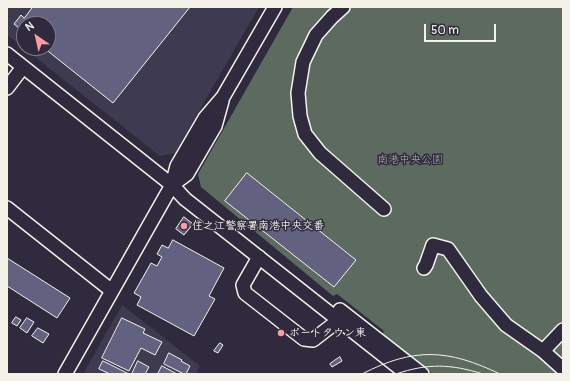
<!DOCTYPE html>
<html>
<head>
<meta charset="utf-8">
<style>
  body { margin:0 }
  #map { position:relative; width:570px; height:381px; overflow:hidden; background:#2f2a3d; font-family:Pangolin,sans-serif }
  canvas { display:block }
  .frame { position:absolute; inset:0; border:8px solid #f4f1e8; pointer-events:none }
  .north { position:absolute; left:16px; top:16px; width:40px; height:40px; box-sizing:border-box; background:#2f2a3d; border:1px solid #7e7a81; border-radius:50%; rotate:326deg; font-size:11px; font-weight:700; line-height:16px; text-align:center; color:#f4f1e8 }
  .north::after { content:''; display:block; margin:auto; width:14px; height:18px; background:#ff9aa2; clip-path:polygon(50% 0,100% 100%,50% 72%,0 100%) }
  .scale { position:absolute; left:424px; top:24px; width:72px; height:18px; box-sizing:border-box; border:2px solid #f4f1e8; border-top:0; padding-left:5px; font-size:12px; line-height:14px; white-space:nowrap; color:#f4f1e8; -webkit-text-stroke:3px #2f2a3d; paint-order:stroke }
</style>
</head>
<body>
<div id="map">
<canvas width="570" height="381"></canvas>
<div class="frame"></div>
<div class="north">N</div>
<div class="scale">50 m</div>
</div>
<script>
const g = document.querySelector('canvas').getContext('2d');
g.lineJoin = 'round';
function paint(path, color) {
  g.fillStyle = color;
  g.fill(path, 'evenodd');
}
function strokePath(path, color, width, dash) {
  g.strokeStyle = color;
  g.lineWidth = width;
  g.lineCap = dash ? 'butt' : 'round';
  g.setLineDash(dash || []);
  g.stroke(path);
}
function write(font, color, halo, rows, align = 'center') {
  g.font = font + ' Pangolin,"Klee One",sans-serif';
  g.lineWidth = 3;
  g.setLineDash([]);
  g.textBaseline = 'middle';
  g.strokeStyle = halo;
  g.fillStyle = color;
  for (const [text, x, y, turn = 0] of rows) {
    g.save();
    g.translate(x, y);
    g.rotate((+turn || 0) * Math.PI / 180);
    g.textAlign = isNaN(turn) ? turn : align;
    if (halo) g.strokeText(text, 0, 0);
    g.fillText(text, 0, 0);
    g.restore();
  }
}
paint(new Path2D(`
  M7,7h252l-84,146 -15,3 -153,-121zM24,24h24v24h-24z
  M122,305l78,61 -4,8h-113z`), '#3e3b51');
paint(new Path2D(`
  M293,7h270v367h-130l-51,-40 2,-3 -47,-37 -4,2 -132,-109 -3,-13z`), '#5d6a5f');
const building = new Path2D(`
  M33,7h157l-77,96 -69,-55h4v-24h-24v8l-10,-8 7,-9 3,3z
  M247,173l109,87 -22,27 -109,-86z
  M184,217l9,7 -9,11 -8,-6z
  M173,240l51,28 -15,28 6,3 -21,37 -57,-31 4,-8 -7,-4 17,-30 6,3 5,-9 -5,-3 5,-9 6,3z
  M7,258l63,40 -13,20 -50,-32z
  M16,317l5,3 -4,6 -5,-3z
  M27,318l7,4 -7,11 -7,-5z
  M122,318l23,11 -2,4 19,9 -7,13 -14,-7 -12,23 -27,-13z
  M38,328l11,6 -6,9 -11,-7z
  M220,343l3,2 -5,8 -4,-2z
  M169,353l13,7 -1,1 9,5 -4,8h-2l-20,-10z
  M340,357l2,4 -10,6 -2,-3z
  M103,361l26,13h-19l-11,-5z
  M138,361l11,6 -4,7h-13z
  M162,366l15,8h-19z`);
paint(building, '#626280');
strokePath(building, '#f4f1e8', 1);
const minor = new Path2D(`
  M343,7l-11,10 -16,18 -13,27 -5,31 2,23 5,18 15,19 64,56
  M7,54l165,131 13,14 222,175
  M7,88l16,-21
  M172,185l15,-11 28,-48 7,-25
  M7,208l105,83
  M259,257l-16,28 2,8 59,46 9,1 26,-20
  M424,268l2,-3 7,-20 15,4 33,47 25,29 37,26 20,18
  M340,310l82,64
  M543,351l20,-21
  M65,374l107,-189 5,-19 28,-48 18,-21 52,-90`);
strokePath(minor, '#f4f1e8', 16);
strokePath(minor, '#2f2a3d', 13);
strokePath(new Path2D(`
  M362,374c52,-27 86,-25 138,0
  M396,374c32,-11 55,-10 87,0`), '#f4f1e8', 1);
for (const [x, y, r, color] of [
  [184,226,4,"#ff9aa2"],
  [281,333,4,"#ff9aa2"]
]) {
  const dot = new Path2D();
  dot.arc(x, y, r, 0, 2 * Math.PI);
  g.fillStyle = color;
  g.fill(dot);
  strokePath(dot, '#2f2a3d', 1.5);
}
write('11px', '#b0b4aa', '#2f2a3d', [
  ["南港中央公園",410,160]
]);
write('bold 11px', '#f4f1e8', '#2f2a3d', [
  ["住之江警察署南港中央交番",192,226],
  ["ポートタウン東",289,333]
], 'left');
</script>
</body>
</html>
